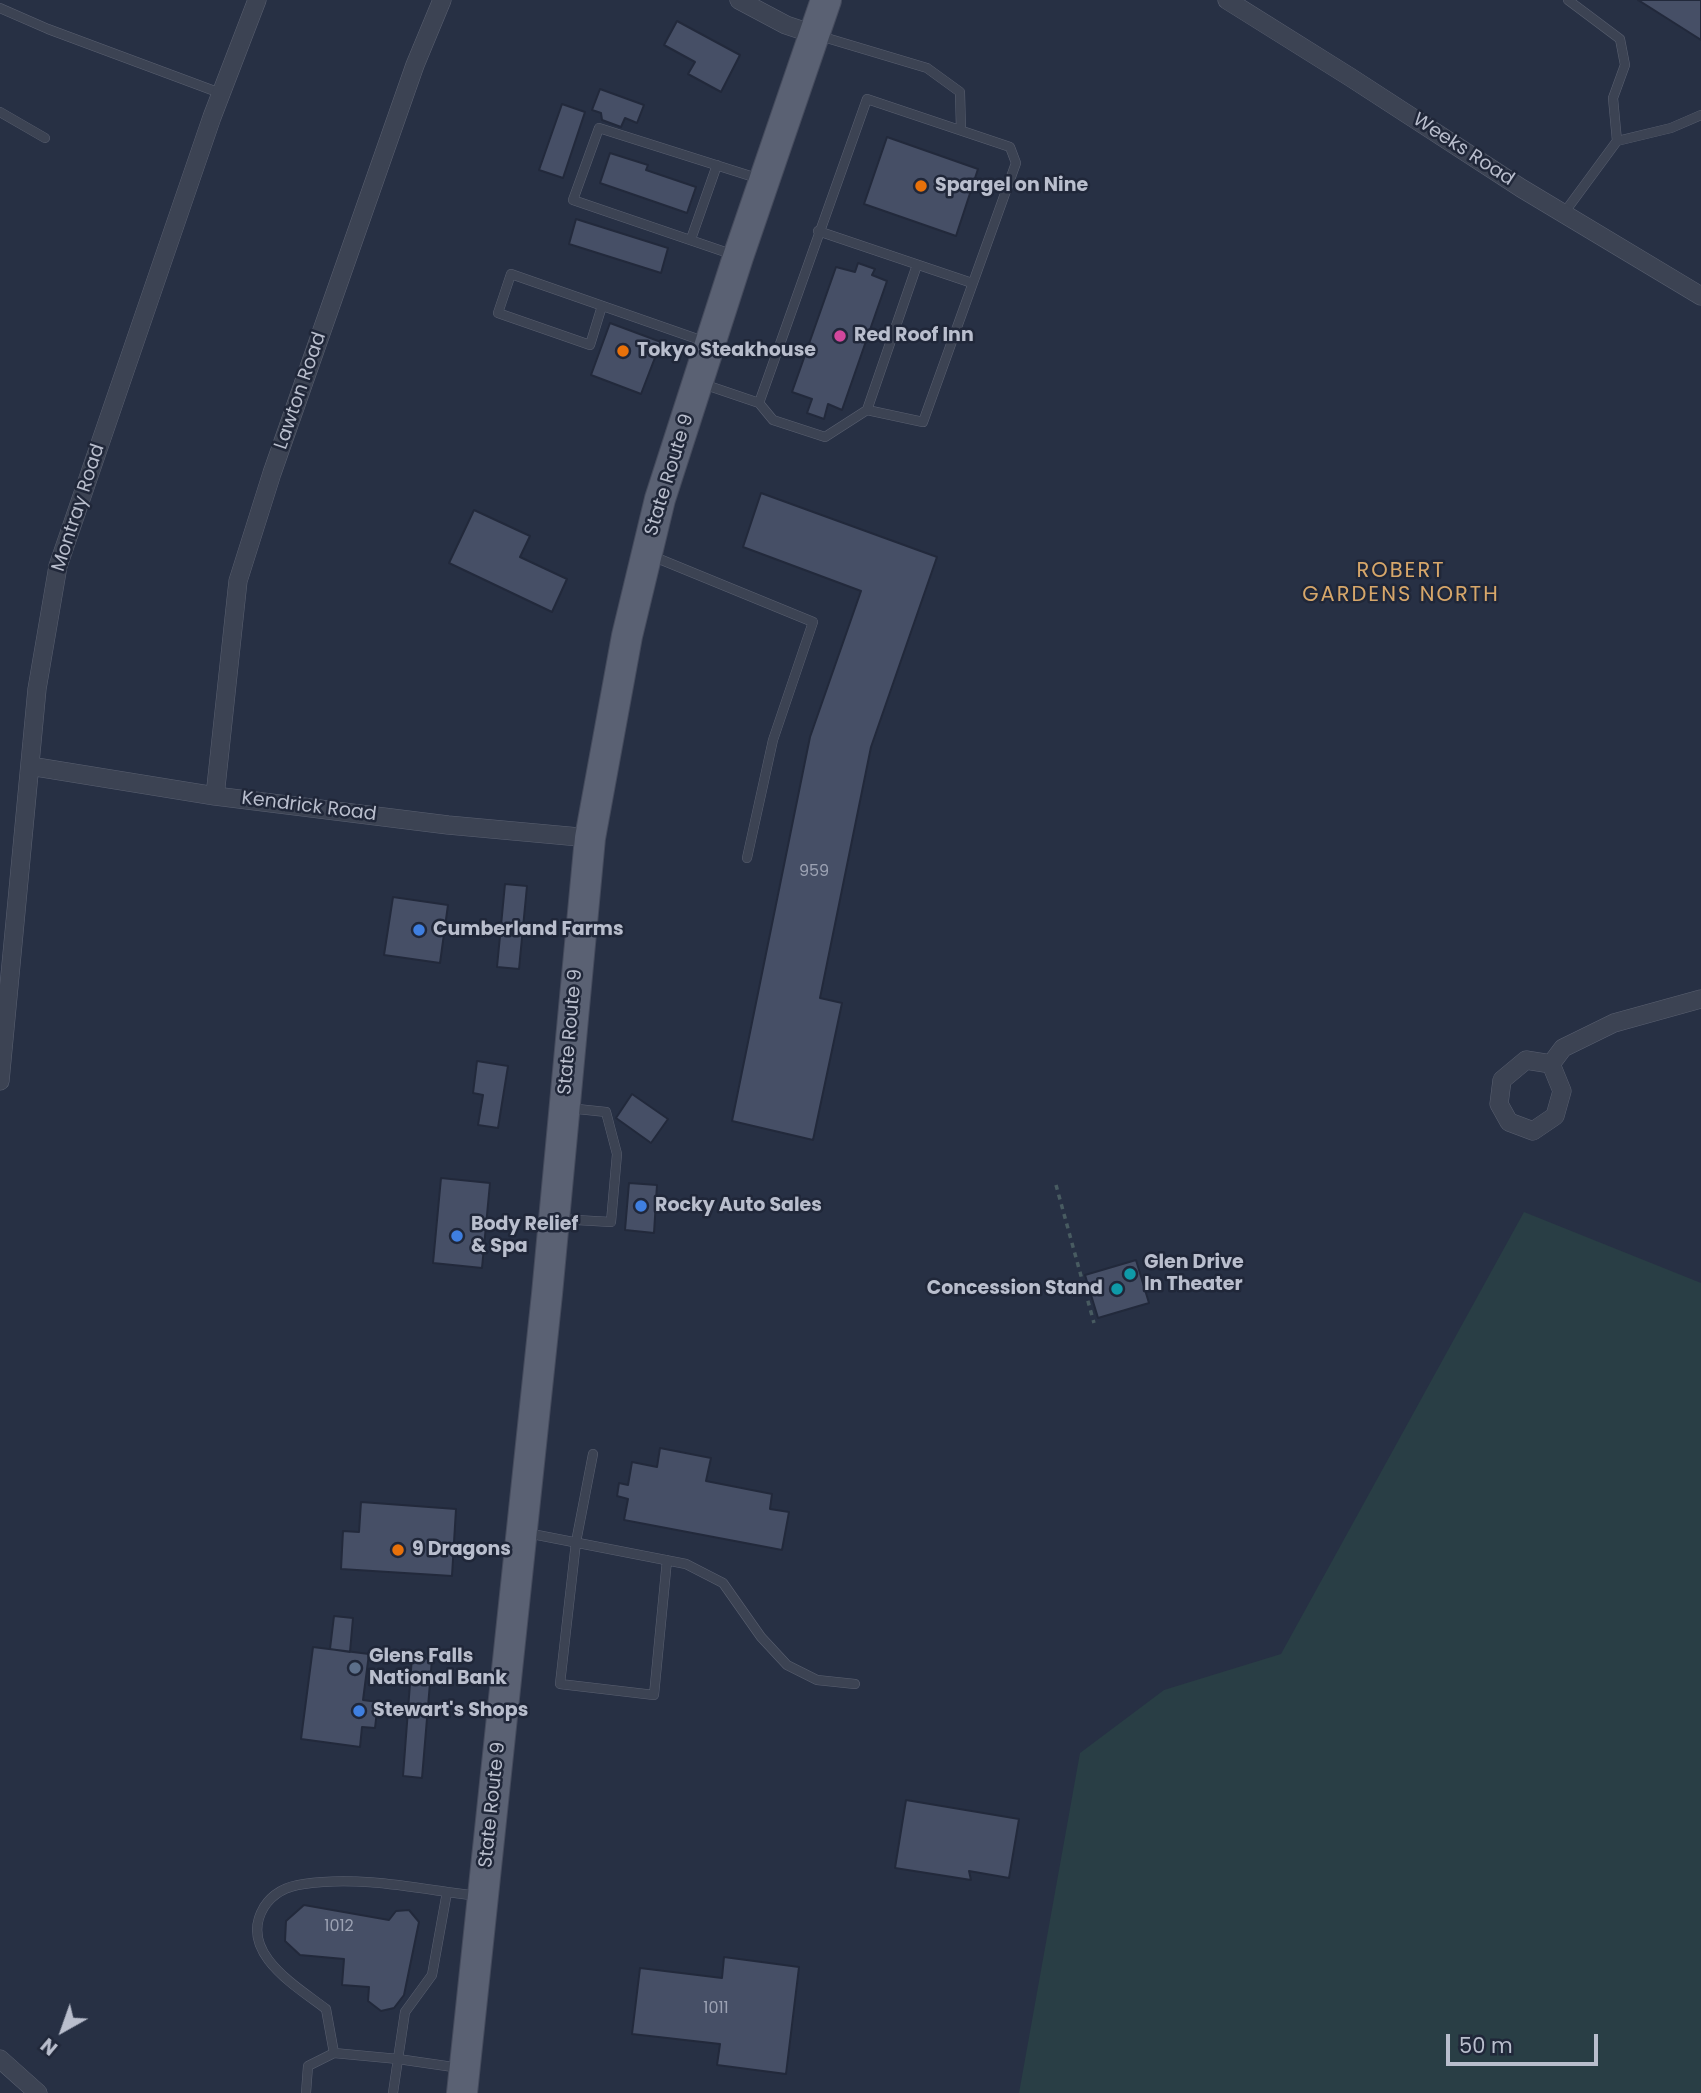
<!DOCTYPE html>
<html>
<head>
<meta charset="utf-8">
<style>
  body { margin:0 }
  #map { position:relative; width:1701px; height:2093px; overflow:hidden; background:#273044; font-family:Poppins,sans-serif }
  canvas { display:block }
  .north { position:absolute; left:28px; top:1995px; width:70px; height:70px; -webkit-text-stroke:5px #202739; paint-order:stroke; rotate:220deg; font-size:19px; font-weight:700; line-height:28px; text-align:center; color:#b9becd }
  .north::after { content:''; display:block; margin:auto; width:24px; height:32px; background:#b9becd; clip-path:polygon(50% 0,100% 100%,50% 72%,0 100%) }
  .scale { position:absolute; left:1446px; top:2034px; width:152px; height:32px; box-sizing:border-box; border:4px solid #b9becd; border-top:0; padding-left:9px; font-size:21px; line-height:24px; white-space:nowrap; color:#b9becd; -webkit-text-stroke:5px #202739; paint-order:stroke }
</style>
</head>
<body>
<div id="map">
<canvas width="1701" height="2093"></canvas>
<div class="north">N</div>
<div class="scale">50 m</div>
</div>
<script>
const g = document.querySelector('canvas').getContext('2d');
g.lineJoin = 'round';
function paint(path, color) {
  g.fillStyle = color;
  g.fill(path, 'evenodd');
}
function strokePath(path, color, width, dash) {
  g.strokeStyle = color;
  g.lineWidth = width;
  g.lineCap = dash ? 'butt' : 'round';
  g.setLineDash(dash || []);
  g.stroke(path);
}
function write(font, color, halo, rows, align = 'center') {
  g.font = font + ' Poppins,sans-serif';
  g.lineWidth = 5;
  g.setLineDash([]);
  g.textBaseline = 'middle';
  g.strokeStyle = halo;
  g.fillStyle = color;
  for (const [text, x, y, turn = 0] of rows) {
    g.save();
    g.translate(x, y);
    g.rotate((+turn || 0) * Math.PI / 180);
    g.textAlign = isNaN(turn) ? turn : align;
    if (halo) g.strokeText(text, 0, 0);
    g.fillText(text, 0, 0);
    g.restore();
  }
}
paint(new Path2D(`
  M1524,1212l177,71v810h-682l61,-340 84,-63 117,-36z`), '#293e45');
const building = new Path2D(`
  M1638,0h63v40l-14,-9z
  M677,21l63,34 -19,37 -33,-18 7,-12 -31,-17z
  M600,89l44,16 -7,18 -12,-5 -4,9 -19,-7 -1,-7 -9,-3z
  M562,104l23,8 -22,66 -24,-8z
  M887,137l91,32 -22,67 -92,-32z
  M610,153l38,12 -2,5 50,17 -9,26 -87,-30z
  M576,219l92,29 -7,25 -92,-29z
  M858,263l17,6 -3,6 15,6 -45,129 -14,-6 -4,15 -17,-6 5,-14 -20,-7 44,-125 19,5z
  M610,323l51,19 -20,52 -50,-19z
  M761,493l176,64 -66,190 -51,251 22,5 -29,137 -81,-19 78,-384 51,-146 -118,-44z
  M474,510l56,26 -10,21 47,22 -15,33 -103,-49z
  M505,884l22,2 -8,83 -22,-2z
  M393,897l55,8 -8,58 -56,-8z
  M477,1061l31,5 -10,62 -20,-3 5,-30 -10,-2z
  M632,1094l36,25 -17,24 -35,-25z
  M441,1178l49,5 -8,85 -49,-5z
  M629,1183l28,2 -3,48 -29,-3z
  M1136,1260l13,43 -51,15 -13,-43z
  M660,1448l51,10 -5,23 66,13 -2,15 19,3 -7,38 -158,-30 4,-21 -11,-3 2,-13 9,2 4,-23 25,5z
  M361,1502l95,7 -4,67 -111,-7 2,-38 16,1z
  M334,1616l19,2 -3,34 -20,-3z
  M313,1647l56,7 -6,46 15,2 -3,26 -13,-1 -2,20 -59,-8z
  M412,1657l20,2 -10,119 -19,-2z
  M906,1800l113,19 -10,59 -40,-7 2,9 -76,-12z
  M304,1905l85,15 7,-9 13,-1 10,12 -15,73 -10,13 -13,3 -13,-10 1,-14 -27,-2 2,-26 -44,-4 -15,-14 1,-20z
  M724,1957l75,10 -13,107 -69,-9 3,-21 -88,-10 8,-66 82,10z`);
paint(building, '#464f66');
strokePath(building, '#22293b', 2);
const lane = new Path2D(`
  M1568,0l52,39 5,26 -12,33 4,43
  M0,8l48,21 172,64
  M820,36l107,32 33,24 1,38
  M0,112l45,26
  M1564,213l53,-72 54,-13 30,-13
  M818,231l154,52
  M691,239l26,-74
  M734,255l-161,-55 26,-72 161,51
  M602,306l-12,39 -92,-32 13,-39 195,68
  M703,384l56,19 14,17 52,17 42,-27 56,12 93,-259 -6,-16 -143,-48 -108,304
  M867,410l50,-145
  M652,556l161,66 -40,118 -26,118
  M559,1219l52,3 6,-68 -11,-42 -38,-4
  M593,1454l-17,88 -16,142 94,11 13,-135
  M527,1533l159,31 37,19 38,54 26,28 30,15 38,4
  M334,2053l-8,-44c-30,-23 -89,-57 -62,-102 9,-14 23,-21 40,-23 48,-7 95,1 143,8
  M306,2093l2,-27 26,-13 64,6 7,-47 27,-37 15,-83 31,4
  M393,2093l5,-34 62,9`);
const street = new Path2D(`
  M739,0l47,25 27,9
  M1227,0l123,77 171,111 180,108
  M30,766l185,30 233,29 142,13
  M215,796l23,-215 34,-108 143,-408 27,-65
  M1526,1060l25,4 11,27 -7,25 -22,15 -24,-9 -10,-18 3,-24z
  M1551,1064l12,-16 51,-25 87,-24
  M0,1081l37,-392 21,-123 154,-449 45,-117
  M0,2059l38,34`);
const primary = new Path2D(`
  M462,2093l85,-799 43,-456 37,-202 33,-137 78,-242 88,-257`);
strokePath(lane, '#5a6071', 10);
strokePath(street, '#5a6071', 19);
strokePath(primary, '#454b5d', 32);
strokePath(new Path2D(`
  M1056,1185l38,138`), '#485b61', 3.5, [5, 5]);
strokePath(lane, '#3c4353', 9);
strokePath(street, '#3c4353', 18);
strokePath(primary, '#5a6173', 30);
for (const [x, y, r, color] of [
  [921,186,7,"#e8710a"],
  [840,336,7,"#d1479c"],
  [623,351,7,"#e8710a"],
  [419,930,7,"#3f7fe0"],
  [641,1206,7,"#3f7fe0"],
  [457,1236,7,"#3f7fe0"],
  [1130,1274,7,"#0f9aa8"],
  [1117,1289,7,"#0f9aa8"],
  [398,1550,7,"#e8710a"],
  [355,1668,7,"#5c6f8a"],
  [359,1711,7,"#3f7fe0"]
]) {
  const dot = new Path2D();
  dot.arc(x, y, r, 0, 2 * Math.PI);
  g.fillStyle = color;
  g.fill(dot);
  strokePath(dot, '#202739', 2.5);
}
write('16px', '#9ca2b3', null, [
  ["959",814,872],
  ["1012",339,1927],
  ["1011",716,2009]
]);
write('19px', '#b9becd', '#202739', [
  ["Weeks Road",1463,150,33],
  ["Lawton Road",301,391,-71],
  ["State Route 9",670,475,-73],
  ["Montray Road",79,508,-72],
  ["Kendrick Road",309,807,7],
  ["State Route 9",571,1032,-85],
  ["State Route 9",493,1805,-84]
]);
write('bold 19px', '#b9becd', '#202739', [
  ["Spargel on Nine",935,186],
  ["Red Roof Inn",854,336],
  ["Tokyo Steakhouse",637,351],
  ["Cumberland Farms",433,930],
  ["Rocky Auto Sales",655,1206],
  ["Body Relief",471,1225],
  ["& Spa",471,1247],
  ["Glen Drive",1144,1263],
  ["In Theater",1144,1285],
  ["Concession Stand",1103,1289,"right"],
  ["9 Dragons",412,1550],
  ["Glens Falls",369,1657],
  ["National Bank",369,1679],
  ["Stewart's Shops",373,1711]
], 'left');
g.letterSpacing = '2px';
write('21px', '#d7a76a', '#202739', [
  ["ROBERT",1401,572],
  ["GARDENS NORTH",1401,596]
]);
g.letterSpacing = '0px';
</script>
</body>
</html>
